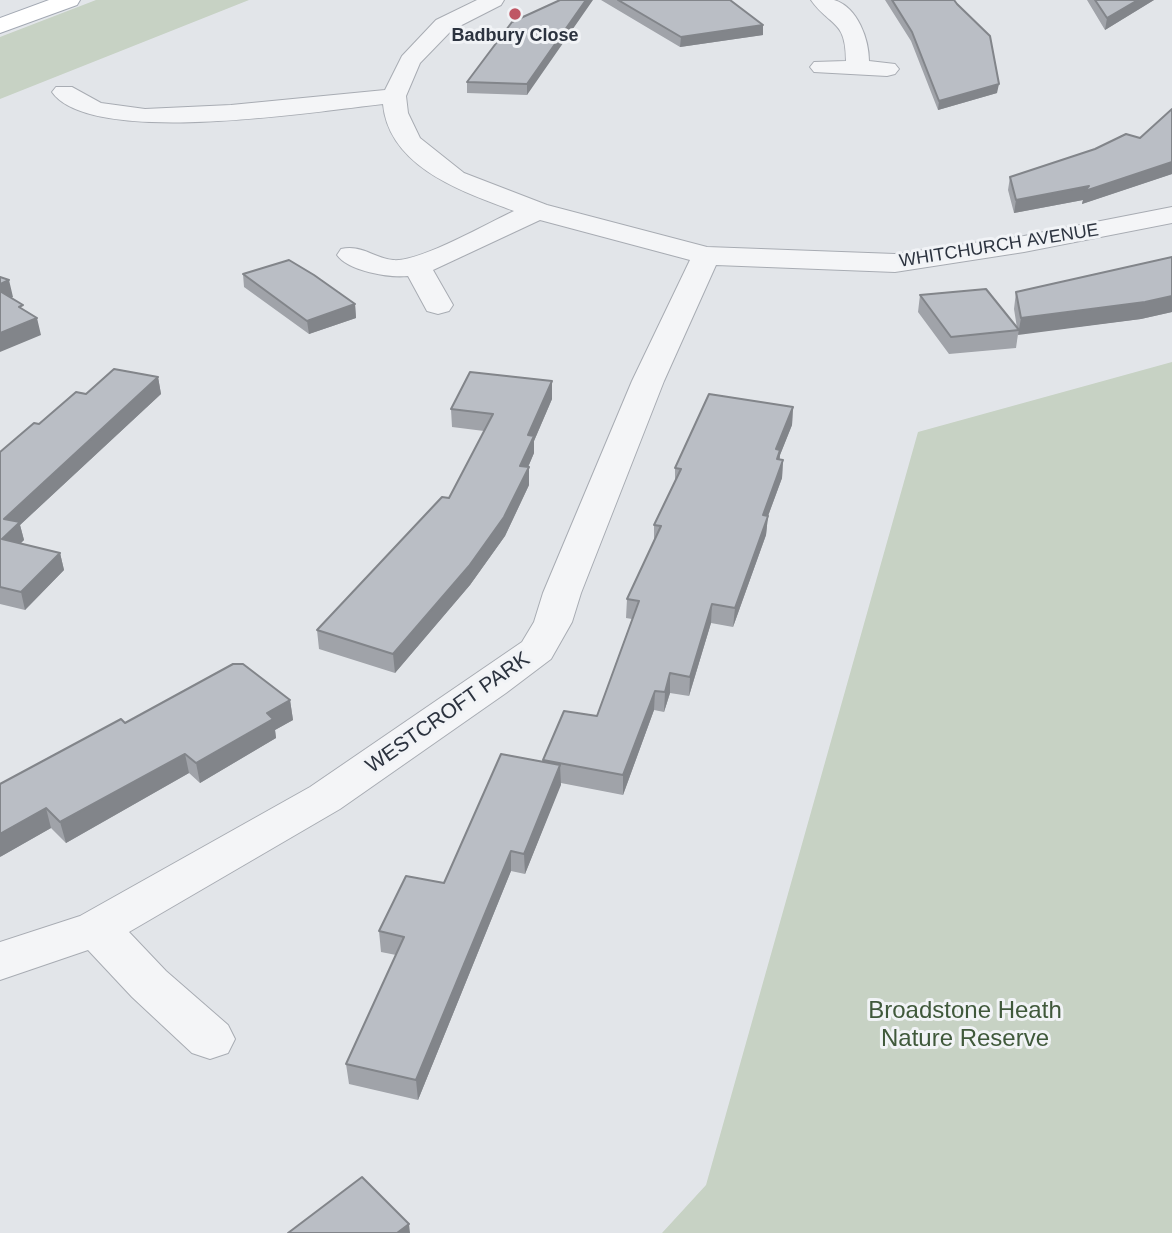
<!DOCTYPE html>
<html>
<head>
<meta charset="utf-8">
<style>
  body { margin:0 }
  canvas { display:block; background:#e2e5e9 }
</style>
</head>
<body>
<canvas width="1172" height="1233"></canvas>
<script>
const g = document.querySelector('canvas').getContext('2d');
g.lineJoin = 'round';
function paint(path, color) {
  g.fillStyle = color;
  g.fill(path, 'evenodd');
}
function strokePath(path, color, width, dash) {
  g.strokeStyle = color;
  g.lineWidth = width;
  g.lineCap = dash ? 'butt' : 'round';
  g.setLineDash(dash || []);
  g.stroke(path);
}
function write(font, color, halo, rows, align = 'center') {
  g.font = font + ' Helvetica,sans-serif';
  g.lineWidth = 6;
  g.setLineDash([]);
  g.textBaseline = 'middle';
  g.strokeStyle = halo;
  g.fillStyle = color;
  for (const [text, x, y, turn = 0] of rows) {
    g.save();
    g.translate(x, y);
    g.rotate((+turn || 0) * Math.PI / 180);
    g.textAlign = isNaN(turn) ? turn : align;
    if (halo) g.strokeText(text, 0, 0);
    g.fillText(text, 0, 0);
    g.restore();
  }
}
paint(new Path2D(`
  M96,0h153l-249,99v-62z
  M1172,362v871h-510l44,-48 212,-753z`), '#c7d2c4');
const minor = new Path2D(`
  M477,0h27l-3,5 -49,25 -32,33 -14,33 2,17 12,25 44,35 83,32 160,42 188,7 129,-18 148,-29v16l-148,29 -129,20 -179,-7 -52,116 -83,212 -9,29 -21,37 -45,34 -166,116 -211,123 37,39 62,54 7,14 -7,14 -18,6 -18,-6 -60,-56 -44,-47 -88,30v-38l80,-26 230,-129 212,-145 12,-20 9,-29 89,-212 58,-121 -150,-40 -107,50 20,35 -4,6 -11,3 -11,-3 -19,-35c-19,2 -60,-5 -71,-21l4,-6c20,-5 33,9 52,11 25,3 95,-37 121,-49 -50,-19 -125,-43 -131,-107 -64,7 -292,44 -331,-12l4,-5h16l29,16 44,6 86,-4 154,-15 17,-34 34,-36z
  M811,0c7,0 17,0 23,0 24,7 35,40 35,61l26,3 4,5 -4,5 -8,2 -73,-4 -4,-5 4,-5 32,-1c0,-42 -16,-34 -35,-61z`);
const major = new Path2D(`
  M49,0h31l-3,5 -77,28v-15z`);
strokePath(minor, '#a8acb3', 2);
strokePath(major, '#a3a9b3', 2);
paint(minor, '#f4f5f7');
paint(major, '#fff');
paint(new Path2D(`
  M560,0l-33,95 -60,-2v-11z
  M601,0h129l33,35 -83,12z
  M885,0h69l43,93 -59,17 -27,-69z
  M1087,0h67l-49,30z
  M1172,109v65l-90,30 1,-4 -69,13 -6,-23 2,-13 130,-39z
  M1172,257v55l-31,7 -123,15 -2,14 -67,6 -31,-42 2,-17 97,33 -3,-19 2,-17z
  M243,274l112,30 1,14 -47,16 -65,-47z
  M158,377l3,17 -141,131 4,15 -4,4 40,9 4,17 -39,40 -25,-6v-152l39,-28 47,-30z
  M552,399l-18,42v12l-6,14 1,18 -24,51 -35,49 -75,88 -76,-24 -2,-19 132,-132 35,-67 -32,-4 -1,-18z
  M793,407l-1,18 -12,30 -1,4 4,1 -1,18 -14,38 -2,19 -33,92 -22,-4 -22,73 -19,-3 -6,19 -10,-2 -31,85 -62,-12 -36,91 -14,-3 -93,229 -69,-16 -3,-20 50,-109 -15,-3 -2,-21 65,-48 99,-121v-2l54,-44 35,-97 -6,-1 1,-19 27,-57v-17l21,-44v-13z
  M290,700l3,20 -18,10 1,8 -76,45 -11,-10 -123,70 -15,-15 -51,29 125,-134z`), '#a0a3a9');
paint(new Path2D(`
  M586,0h7l-66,95v-11z
  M1138,0h16l-49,30 2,-12z
  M763,25v10l-83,12 1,-10z
  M999,84l-2,9 -59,17 1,-9z
  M1172,162v12l-90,30 1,-4 -69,13 2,-13z
  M9,280l4,17 -13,5v-18z
  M1172,296v16l-31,7 -123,16 3,-17z
  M355,304l1,14 -47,16 -2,-13z
  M37,318l4,17 -41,17v-19z
  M158,377l3,17 -141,131 4,15 -18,17 -4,-18 2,-20z
  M552,381v18l-18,42v12l-11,26 6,-12v18l-24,51 -35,49 -75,88 -2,-19 127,-188 8,-31z
  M793,407l-1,18 -12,30 -1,13 -3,-19z
  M783,460l-1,18 -14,38 -2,19 -33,92 2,-19 28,-93z
  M60,553l4,17 -39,40 -4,-18z
  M712,604l-1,19 -22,73 1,-19z
  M670,673v20l-6,19 1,-20z
  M655,691l-1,19 -31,85v-20z
  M290,700l3,20 -18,10 1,8 -76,45 -4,-20 71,-50z
  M185,754l4,19 -123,70 -6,-21z
  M560,765l1,20 -36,89 -1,-20z
  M46,808l5,20 -51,29v-23z
  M511,851v20l-93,229 -2,-20z
  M409,1224l1,9h-13z`), '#82858a');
const building = new Path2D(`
  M560,0h26l-59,84 -60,-2 45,-60z
  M618,0h112l33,25 -82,12z
  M892,0h62l3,4 33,32 9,48 -60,17 -27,-69z
  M1095,0h43l-31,18z
  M1172,109v53l-87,29 4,-5 -73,14 -6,-23 85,-28 31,-15 14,4z
  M1172,257v39l-27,6 -124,16 -5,-26z
  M289,260l25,15 41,29 -48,17 -64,-47z
  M0,277l9,3 -9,4z
  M986,289l33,41 -68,7 -31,-42z
  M0,291l23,14 -4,2 18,11 -37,15z
  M114,369l44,8 -154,142 16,3 -18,17 58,14 -39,39 -21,-5v-135l34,-29 5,1 37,-32 10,2z
  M470,372l82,9 -24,54 6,1 -14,30 9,1 -25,50 -35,49 -76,88 -76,-24 125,-133 7,1 44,-84 -42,-5z
  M709,394l84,13 -17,42 4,1 -3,9 6,1 -20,55 5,1 -33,92 -23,-4 -22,73 -20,-4 -5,19 -10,-1 -32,84 -80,-15 21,-49 33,5 42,-115 -12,-2 34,-73 -7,-1 27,-56 -6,-1z
  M233,664h10l47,36 -23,13 6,6 -77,44 -11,-9 -125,68 -14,-14 -46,26v-50l121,-65 4,4z
  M501,754l59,11 -36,89 -13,-3 -95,229 -70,-16 58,-127 -25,-6 27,-55 38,7z
  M362,1177l47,47 -12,9h-109z`);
paint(building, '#babec5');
strokePath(building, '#82858a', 2);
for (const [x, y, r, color] of [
  [515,14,7,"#bf5664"]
]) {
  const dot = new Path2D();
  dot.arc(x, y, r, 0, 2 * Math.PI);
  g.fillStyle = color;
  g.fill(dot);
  strokePath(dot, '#f1f3f6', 2.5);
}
write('bold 18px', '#2c333f', '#f1f3f6', [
  ["Badbury Close",515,36]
]);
write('18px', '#2c333f', '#f1f3f6', [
  ["WHITCHURCH AVENUE",999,246,-9]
]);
write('21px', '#2c333f', '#f1f3f6', [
  ["WESTCROFT PARK",448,713,-35]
]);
write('24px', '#40593b', '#f1f3f6', [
  ["Broadstone Heath",965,1011],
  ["Nature Reserve",965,1039]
]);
</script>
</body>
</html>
